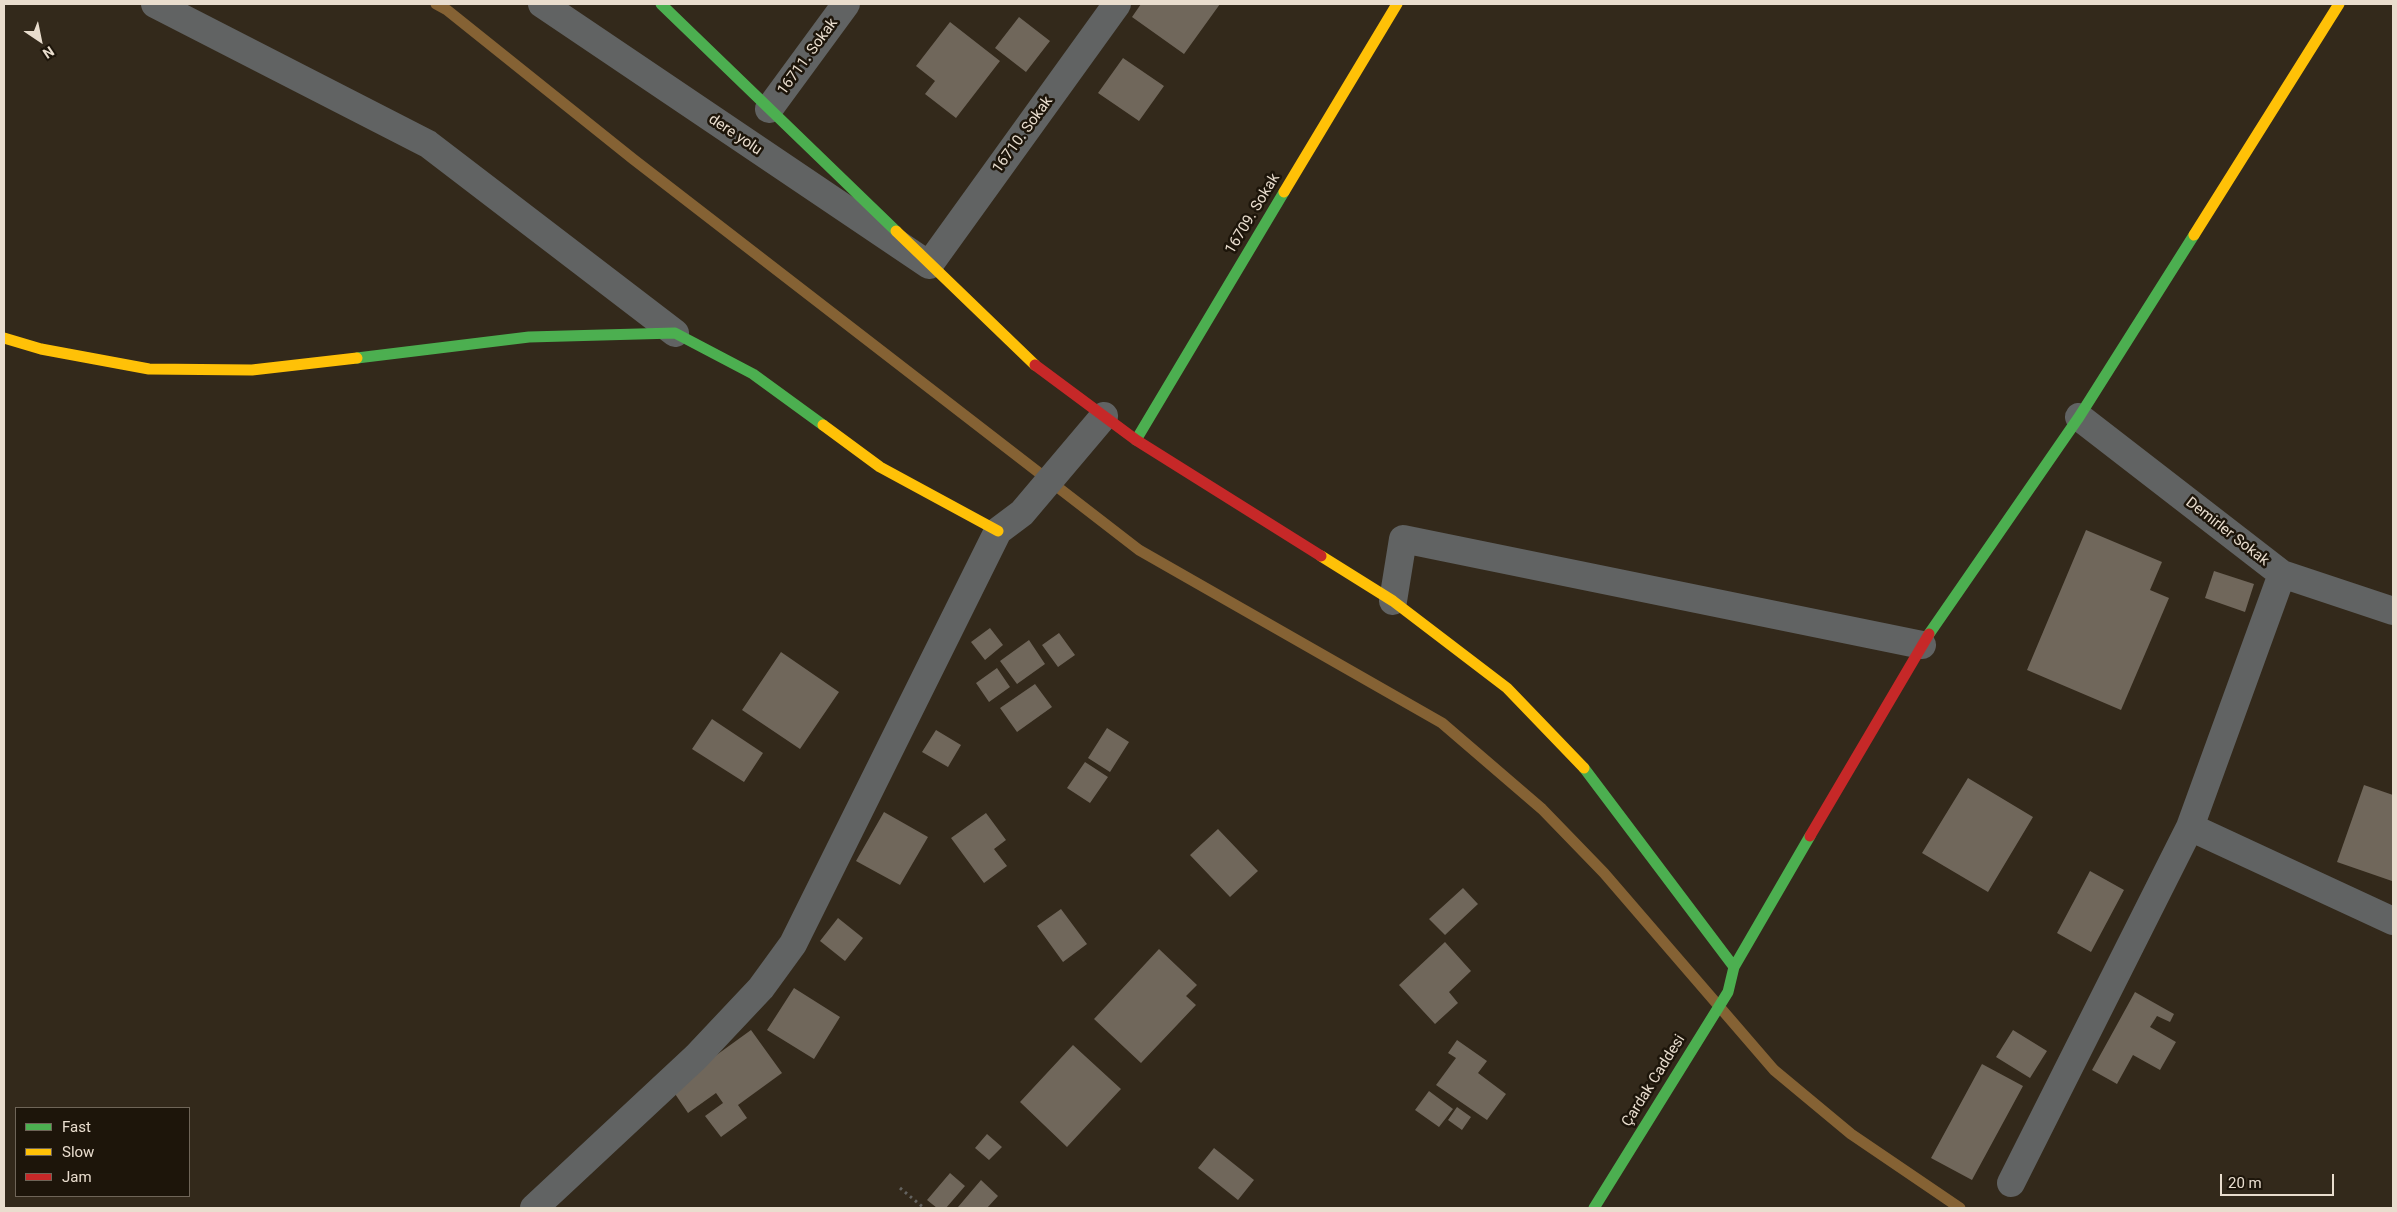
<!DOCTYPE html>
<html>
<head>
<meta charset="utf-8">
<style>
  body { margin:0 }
  #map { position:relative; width:2397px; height:1212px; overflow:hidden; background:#33291b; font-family:Roboto,sans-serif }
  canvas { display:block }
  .frame { position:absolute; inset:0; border:5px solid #e9ddce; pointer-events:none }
  .legend { position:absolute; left:15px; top:1107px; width:175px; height:90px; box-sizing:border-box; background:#1d150a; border:1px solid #6f6558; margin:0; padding:6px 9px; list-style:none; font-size:15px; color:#e9ddce }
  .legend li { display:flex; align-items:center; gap:10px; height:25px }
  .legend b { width:25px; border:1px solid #6f6558 }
  .north { position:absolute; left:15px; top:15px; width:50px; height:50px; -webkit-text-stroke:4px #1d150a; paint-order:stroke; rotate:146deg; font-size:14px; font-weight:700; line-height:20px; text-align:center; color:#e9ddce }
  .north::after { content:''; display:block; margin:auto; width:18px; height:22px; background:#e9ddce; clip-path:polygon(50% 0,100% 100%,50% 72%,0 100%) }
  .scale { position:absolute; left:2220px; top:1174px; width:114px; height:22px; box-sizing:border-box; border:2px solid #e9ddce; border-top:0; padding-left:6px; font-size:15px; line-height:18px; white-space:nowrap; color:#e9ddce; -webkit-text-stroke:4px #1d150a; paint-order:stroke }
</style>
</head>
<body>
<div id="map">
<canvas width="2397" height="1212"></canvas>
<div class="frame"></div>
<ul class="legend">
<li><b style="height:6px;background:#4caf50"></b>Fast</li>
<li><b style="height:6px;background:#ffc107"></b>Slow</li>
<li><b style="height:6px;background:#c62828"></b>Jam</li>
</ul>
<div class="north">N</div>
<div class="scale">20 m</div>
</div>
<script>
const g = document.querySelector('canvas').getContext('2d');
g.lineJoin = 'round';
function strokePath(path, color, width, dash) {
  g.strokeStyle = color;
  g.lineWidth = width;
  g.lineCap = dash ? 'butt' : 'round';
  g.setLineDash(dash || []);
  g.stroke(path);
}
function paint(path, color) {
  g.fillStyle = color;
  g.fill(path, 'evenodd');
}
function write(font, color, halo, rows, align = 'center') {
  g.font = font + ' Roboto,sans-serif';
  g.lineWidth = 5;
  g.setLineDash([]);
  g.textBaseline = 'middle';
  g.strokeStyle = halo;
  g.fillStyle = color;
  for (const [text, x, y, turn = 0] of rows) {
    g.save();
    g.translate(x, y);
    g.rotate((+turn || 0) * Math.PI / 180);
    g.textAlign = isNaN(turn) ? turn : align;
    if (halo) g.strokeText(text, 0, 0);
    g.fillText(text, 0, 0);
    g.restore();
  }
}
strokePath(new Path2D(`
  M436,4l11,6 186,149 506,391 303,173 100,86 62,64 170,197 77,64 109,74`), '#856234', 11);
paint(new Path2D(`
  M1141,4h79l-36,50 -52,-37z
  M1019,17l31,24 -24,31 -31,-24z
  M950,22l50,39 -44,57 -31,-24 10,-13 -19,-15z
  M1123,58l41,28 -25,35 -41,-28z
  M2086,530l76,32 -12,28 19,8 -48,112 -94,-40z
  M2214,571l40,13 -9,28 -40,-14z
  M990,628l13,17 -18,15 -14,-18z
  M1059,633l16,22 -17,12 -16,-22z
  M1029,640l16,24 -28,20 -17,-23z
  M781,652l58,40 -39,57 -58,-39z
  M997,668l13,19 -21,15 -13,-19z
  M1035,684l17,23 -35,25 -17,-24z
  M712,719l51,34 -19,29 -52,-33z
  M1107,728l22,14 -19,30 -22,-14z
  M936,730l25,15 -13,22 -26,-15z
  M1085,762l23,15 -18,26 -23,-15z
  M1968,778l65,39 -45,75 -66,-39z
  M2364,785l29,10 -1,86 -55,-19z
  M884,812l44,25 -28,48 -44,-24z
  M986,813l20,27 -12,9 13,17 -23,17 -33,-45z
  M1218,829l40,42 -28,26 -40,-42z
  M2090,871l34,19 -33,62 -34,-19z
  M1463,888l15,16 -33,31 -16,-16z
  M1061,909l26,35 -24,18 -26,-36z
  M838,918l25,20 -18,23 -25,-20z
  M1445,942l26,29 -22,21 9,11 -23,21 -36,-39z
  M1159,949l38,36 -11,11 10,9 -55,58 -47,-44z
  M794,988l46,29 -26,42 -47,-29z
  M2135,992l39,22 -4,8 -13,-6 -7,11 26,15 -16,28 -27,-15 -16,29 -25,-14z
  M751,1030l31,43 -44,32 9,13 -26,19 -16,-21 18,-13 -7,-10 -28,20 -17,-25z
  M2013,1030l34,21 -17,27 -34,-21z
  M1457,1040l30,21 -9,12 28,21 -19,26 -51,-35 20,-27 -8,-5z
  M1073,1045l48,44 -54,58 -47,-45z
  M1982,1064l41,22 -51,94 -41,-22z
  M1429,1091l24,18 -14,18 -24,-17z
  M1457,1107l14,10 -9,13 -14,-10z
  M987,1134l15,13 -13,13 -14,-12z
  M1214,1148l40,32 -16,20 -40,-32z
  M950,1173l15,13 -19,22h-9l-10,-8z
  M981,1180l17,16 -11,12h-28l-1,-1z`), '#70675b');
strokePath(new Path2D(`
  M900,1188l24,20`), '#646360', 3, [2.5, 4]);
strokePath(new Path2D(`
  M155,4l273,140 247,189
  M542,4l387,261 188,-261
  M769,109l77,-105
  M2079,417l203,157 111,37
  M1393,601l10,-62 519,106
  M2190,827l203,94
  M2011,1183l179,-356 92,-253
  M534,1208l162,-151 65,-69 32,-44 205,-413 24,-18 82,-97`), '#616363', 28);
strokePath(new Path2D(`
  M661,4l235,227
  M357,358l172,-21 146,-4 78,41 70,51
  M1136,440l148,-248
  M1929,634l150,-217 115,-182
  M1584,768l150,199
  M1594,1208l134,-216 6,-25 76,-131`), '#4caf50', 11);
strokePath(new Path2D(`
  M1284,192l113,-188
  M896,231l139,134
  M2194,235l145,-231
  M4,338l37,11 108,20 103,1 105,-12
  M823,425l57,42 118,64
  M1321,556l72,45 114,87 77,80`), '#ffc107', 11);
strokePath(new Path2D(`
  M1035,365l101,75 185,116
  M1810,836l119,-202`), '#c62828', 11);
write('15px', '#e9ddce', '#1d150a', [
  ["16711. Sokak",808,57,-54],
  ["dere yolu",735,135,34],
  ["16710. Sokak",1023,135,-54],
  ["16709. Sokak",1253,214,-59],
  ["Demirler Sokak",2227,532,38],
  ["Çardak Caddesi",1654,1081,-58]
]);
</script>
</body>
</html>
